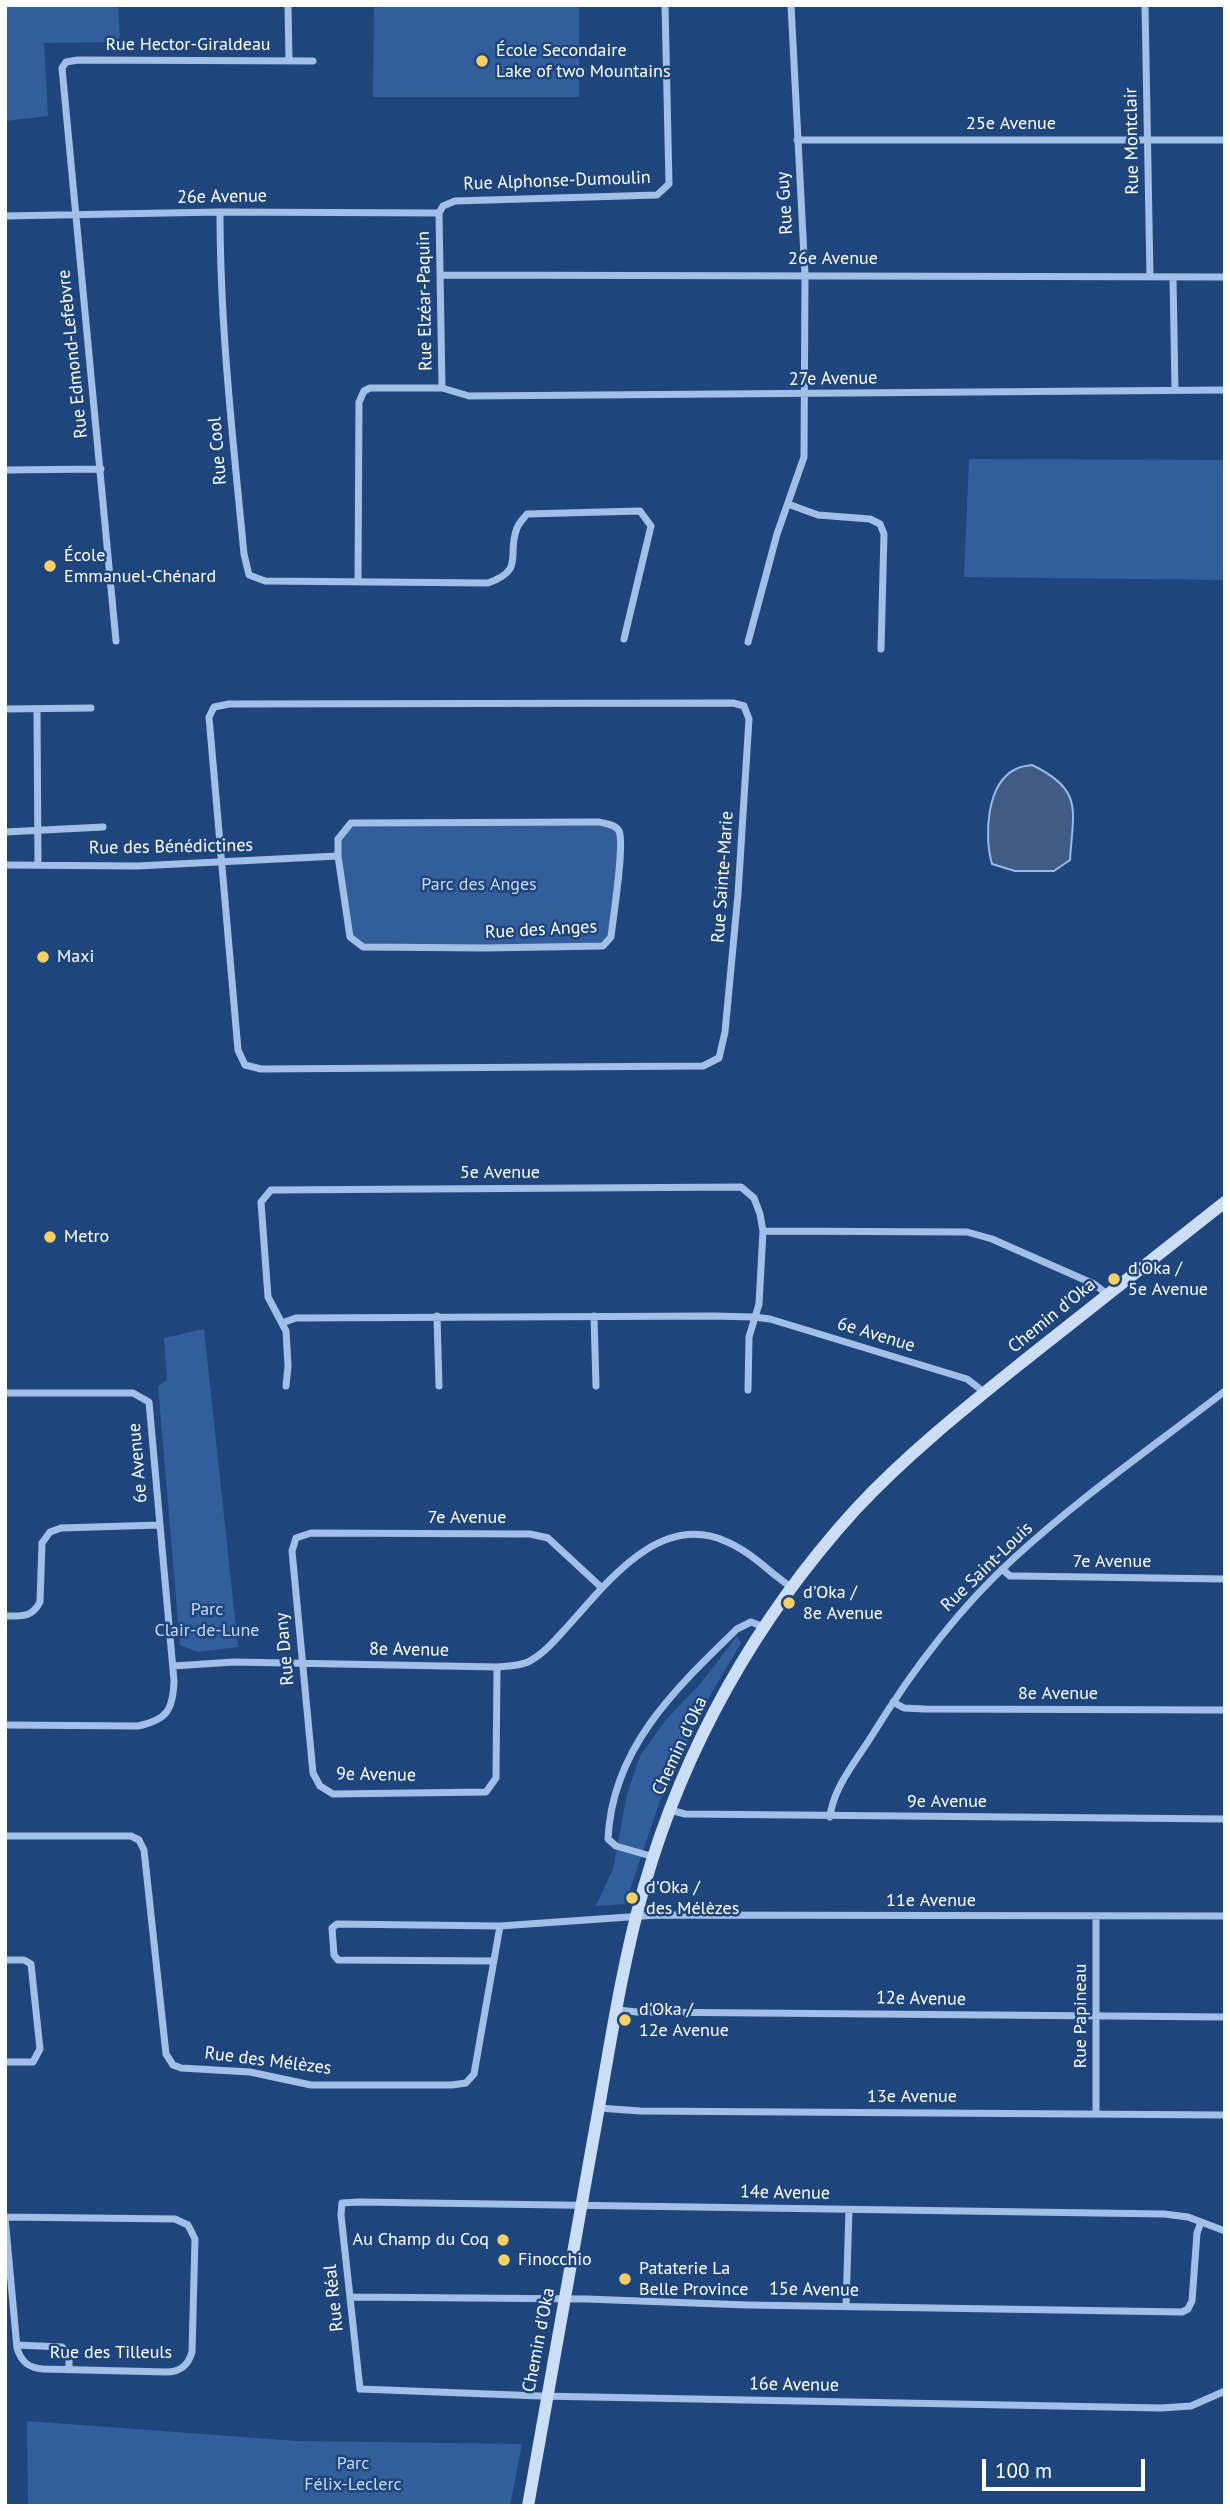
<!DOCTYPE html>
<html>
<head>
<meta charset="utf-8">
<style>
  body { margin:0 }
  #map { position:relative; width:1230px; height:2511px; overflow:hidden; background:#1f457d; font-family:"PT Sans",sans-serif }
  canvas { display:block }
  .frame { position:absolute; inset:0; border:7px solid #fff; pointer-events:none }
  .scale { position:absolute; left:982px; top:2459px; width:163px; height:32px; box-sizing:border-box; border:4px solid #fff; border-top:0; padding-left:9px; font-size:21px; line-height:24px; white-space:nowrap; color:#fff; -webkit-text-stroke:5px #1f457d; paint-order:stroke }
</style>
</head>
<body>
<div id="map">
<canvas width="1230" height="2511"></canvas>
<div class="frame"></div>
<div class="scale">100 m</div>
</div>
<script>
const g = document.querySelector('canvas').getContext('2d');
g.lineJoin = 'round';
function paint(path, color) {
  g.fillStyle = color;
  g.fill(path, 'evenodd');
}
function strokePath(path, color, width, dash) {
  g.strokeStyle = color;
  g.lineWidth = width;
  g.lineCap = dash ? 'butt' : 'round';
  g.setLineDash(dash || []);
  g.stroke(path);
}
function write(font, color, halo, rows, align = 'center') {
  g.font = font + ' "PT Sans",sans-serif';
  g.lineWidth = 5;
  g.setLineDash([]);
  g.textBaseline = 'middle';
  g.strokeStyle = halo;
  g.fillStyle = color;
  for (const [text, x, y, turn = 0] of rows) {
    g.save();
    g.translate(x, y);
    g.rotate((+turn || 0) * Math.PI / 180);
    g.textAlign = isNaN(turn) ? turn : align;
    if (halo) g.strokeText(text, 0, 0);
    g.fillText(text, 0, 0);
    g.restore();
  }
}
paint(new Path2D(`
  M5,5h113l2,37 -76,1 4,73 -43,5z
  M374,5h205v92h-206z
  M969,459l256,1v120l-261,-3z
  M599,822l21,10 -9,105 -8,9 -240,1 -13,-10 -12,-98 13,-16z
  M204,1329l34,318 -40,5 -18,-7 -22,-259 9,-6 -3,-42z
  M737,1636l4,7 -36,61 -45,97 -35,103 -29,2 17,-37 14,-75 13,-38 24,-34 37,-39z
  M27,2421l270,20 225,3 -12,62h-482z`), '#325e9b');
const water = new Path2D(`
  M1032,765c52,25 41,45 38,95l-16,11h-39l-23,-7c-8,-27 -6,-81 24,-95 4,-3 11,-3 16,-4z`);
paint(water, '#405c85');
strokePath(water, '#96b9e9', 2);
strokePath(new Path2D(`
  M288,5l1,56
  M1145,5l5,272
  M797,140h428
  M220,212c0,115 13,228 24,342l5,21 16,6 223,2c38,-14 18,-27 29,-55 2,-5 7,-10 10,-14l113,-3 11,15 -27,113
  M439,213l4,-7 12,-5 202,-6 12,-11 -4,-179
  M439,213l3,175
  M5,216l215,-4 219,1
  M441,275l784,2
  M1173,277l2,113
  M5,470l96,-1
  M788,504l30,11 52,4 10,5 4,10 -3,115
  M358,582l1,-180 5,-11 6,-3h72l27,8 756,-6
  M116,641l-54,-573 4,-6 12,-2 235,1
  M748,642l29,-108 27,-77 1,-182 -14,-270
  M733,703l11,3 5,13 -11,175 -13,138 -6,26 -16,8 -442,3 -16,-4 -7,-15 -29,-333 5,-10 15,-3z
  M5,709l86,-1
  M37,709l1,156
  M599,822c7,2 16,2 20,9 6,13 -6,87 -8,106l-8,9 -117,2 -123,-1 -13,-10 -12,-81v-17l13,-16z
  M5,832l98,-5
  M5,865l132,1 201,-10
  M763,1231l204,1 25,7 102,45 13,10
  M437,1316l2,70
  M594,1316l2,70
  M282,1323l14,-5 417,-2 41,1 16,2 197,60 17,13
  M286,1386l2,-20 -2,-35 -18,-34 -7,-95 10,-12 470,-3 13,11 6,16 3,17 -4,73 -10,33 -1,53
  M5,1393h128l16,9 25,279c-1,29 -7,39 -36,45l-133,-1
  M1002,1569l8,7h7l208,3
  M5,1616c16,0 27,2 35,-14l2,-59 8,-11 11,-4 99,-3
  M173,1666l61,-4 263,5c10,-1 22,-1 31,-5 16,-8 28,-23 40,-36 39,-43 91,-114 157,-85 25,10 44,31 66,46
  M497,1667l-1,111 -10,14 -153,2 -13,-8 -7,-13 -21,-222 4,-13 15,-5 219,1 18,4 54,50
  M893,1702l11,6 21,1 300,1
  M670,1810l15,4 540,5
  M830,1817c3,-29 26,-56 41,-80 40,-65 85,-126 142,-178 66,-61 141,-113 212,-168
  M5,1836h126l8,4 5,10 22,204 7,11 8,3 69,4 61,13h141l14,-2 8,-9 26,-148 157,-11 568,1
  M654,1857l-38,-11 -8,-7c4,-91 68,-151 129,-210l14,-7 13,5
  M5,1960h19l7,4 9,85 -7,13h-28
  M494,1961l-156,-1 -4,-5 -2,-27 5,-4 163,2
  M617,2010l20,2 588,5
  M599,2108l41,3 585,4
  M1096,2114v-197
  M5,2217l170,2 13,6 7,14 -3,113c-4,14 -12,20 -26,20l-123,-3c-14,-1 -22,-7 -26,-21l-12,-131
  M1225,2231l-37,-14 -24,-3 -805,-12 -17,1 -1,12 19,174 180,7 621,12 30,-2 34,-15
  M351,2297l235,2 161,6 435,7 6,-3 4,-8 5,-68 4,-11
  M846,2306l3,-96
  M17,2345l45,2 7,7v16`), '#a2bfe7', 7);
strokePath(new Path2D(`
  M528,2506c22,-120 43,-240 64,-360 16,-86 28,-175 52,-259 40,-140 113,-269 211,-377 53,-57 114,-105 175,-154 65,-52 130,-103 195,-154`), '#ccddf6', 12);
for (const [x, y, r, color] of [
  [482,61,7,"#f5d062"],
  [50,566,7,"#f5d062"],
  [43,957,7,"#f5d062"],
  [50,1237,7,"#f5d062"],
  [1114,1279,7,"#f5d062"],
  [789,1603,7,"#f5d062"],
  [632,1898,7,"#f5d062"],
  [625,2020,7,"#f5d062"],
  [503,2240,7,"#f5d062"],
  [504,2260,7,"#f5d062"],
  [625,2279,7,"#f5d062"]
]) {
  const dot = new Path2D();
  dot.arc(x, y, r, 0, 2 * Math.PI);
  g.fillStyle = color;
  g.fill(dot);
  strokePath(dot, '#1f457d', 2.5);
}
write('18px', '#fff', '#1f457d', [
  ["Rue Hector-Giraldeau",188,45],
  ["25e Avenue",1011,124],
  ["Rue Montclair",1132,141,-91],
  ["Rue Alphonse-Dumoulin",557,181,-2],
  ["26e Avenue",222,197,-1],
  ["Rue Guy",785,203,-94],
  ["26e Avenue",833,259],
  ["Rue Elzéar-Paquin",425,301,-91],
  ["Rue Edmond-Lefebvre",73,354,-96],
  ["27e Avenue",833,379,-1],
  ["Rue Cool",218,451,-95],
  ["Rue des Bénédictines",171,847,-1],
  ["Rue Sainte-Marie",723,877,-86],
  ["Rue des Anges",541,930,-3],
  ["5e Avenue",500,1173],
  ["Chemin d'Oka",1052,1316,-39],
  ["6e Avenue",876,1335,17],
  ["6e Avenue",138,1463,-95],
  ["7e Avenue",467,1518],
  ["7e Avenue",1112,1562],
  ["Rue Saint-Louis",987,1567,-44],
  ["Rue Dany",285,1649,-95],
  ["8e Avenue",409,1650,1],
  ["8e Avenue",1058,1694],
  ["Chemin d'Oka",680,1746,-65],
  ["9e Avenue",376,1775,1],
  ["9e Avenue",947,1802],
  ["11e Avenue",931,1901],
  ["12e Avenue",921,1999,1],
  ["Rue Papineau",1081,2016,-90],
  ["Rue des Mélèzes",268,2061,7],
  ["13e Avenue",912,2097],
  ["14e Avenue",785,2193,1],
  ["15e Avenue",814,2290,1],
  ["Rue Réal",334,2298,-96],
  ["Chemin d'Oka",539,2340,-79],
  ["Rue des Tilleuls",111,2353],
  ["16e Avenue",794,2385,1]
]);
write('18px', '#fff', '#1f457d', [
  ["École Secondaire",496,51],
  ["Lake of two Mountains",496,72],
  ["École",64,556],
  ["Emmanuel-Chénard",64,577],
  ["Maxi",57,957],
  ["Metro",64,1237],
  ["d'Oka /",1128,1269],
  ["5e Avenue",1128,1290],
  ["d'Oka /",803,1593],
  ["8e Avenue",803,1614],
  ["d'Oka /",646,1888],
  ["des Mélèzes",646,1909],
  ["d'Oka /",639,2010],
  ["12e Avenue",639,2031],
  ["Au Champ du Coq",489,2240,"right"],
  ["Finocchio",518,2260],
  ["Pataterie La",639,2269],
  ["Belle Province",639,2290]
], 'left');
write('18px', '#c6daf6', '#1f457d', [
  ["Parc des Anges",479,885],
  ["Parc",207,1610],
  ["Clair-de-Lune",207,1631],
  ["Parc",353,2464],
  ["Félix-Leclerc",353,2485]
]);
</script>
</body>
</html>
